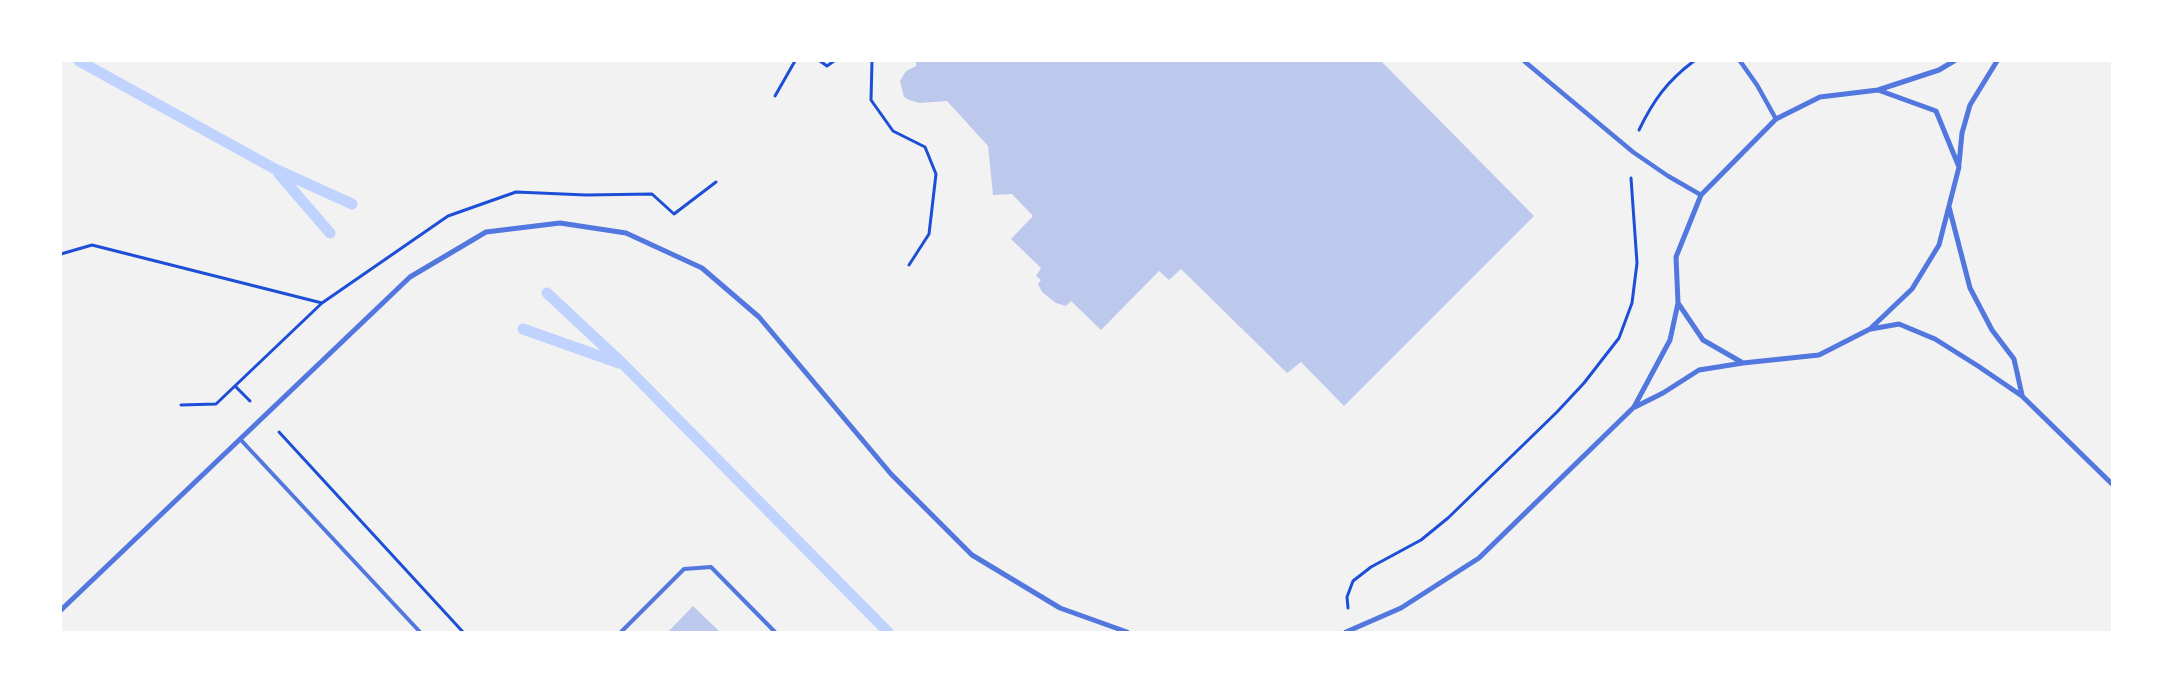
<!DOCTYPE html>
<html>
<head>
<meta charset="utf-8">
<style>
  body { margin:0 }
  #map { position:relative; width:2173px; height:693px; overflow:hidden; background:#f2f2f2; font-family:Literata,serif }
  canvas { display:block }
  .frame { position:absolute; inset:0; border:62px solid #fff; pointer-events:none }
</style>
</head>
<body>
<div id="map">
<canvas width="2173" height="693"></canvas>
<div class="frame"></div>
</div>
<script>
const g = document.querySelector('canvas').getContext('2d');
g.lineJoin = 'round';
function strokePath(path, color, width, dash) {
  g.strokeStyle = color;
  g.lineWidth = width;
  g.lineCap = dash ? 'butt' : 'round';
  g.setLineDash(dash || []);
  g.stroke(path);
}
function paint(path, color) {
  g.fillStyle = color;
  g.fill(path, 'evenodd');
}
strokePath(new Path2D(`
  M79,61l196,108 77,35
  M279,174l51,59
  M547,293l76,71 265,268
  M523,329l96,34`), '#bfd3fe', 11);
paint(new Path2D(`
  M916,61h465l153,155 -190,190 -43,-44 -14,11 -106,-104 -12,11 -10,-9 -58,59 -30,-29 -5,5 -10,-3 -14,-11 -4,-8 3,-4 -5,-4 5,-8 -30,-29 22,-23 -21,-22 -19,1 -5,-49 -41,-45 -27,2 -11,-3 -5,-3 -4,-16 6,-10 10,-5z
  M693,606l27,26h-52z`), '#bdc9ec');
strokePath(new Path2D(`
  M820,61l7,5 7,-5
  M872,61l-1,39 22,31 32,16 11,27 -7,60 -20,31
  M775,96l20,-35
  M1639,130c14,-29 28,-49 55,-69
  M61,254l31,-9 230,58
  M235,386l15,15
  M181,405l35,-1 106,-101 126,-87 68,-24 70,3 66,-1 22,20 42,-32
  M279,432l184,200
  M1348,608l-1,-11 6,-16 18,-14 50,-27 27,-22 109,-106 27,-29 35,-45 13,-35 5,-40 -6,-85`), '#1d4ed8', 3);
strokePath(new Path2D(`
  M240,439l180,193
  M621,632l63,-63 27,-2 64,65`), '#5277de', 4);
strokePath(new Path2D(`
  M1524,61l109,91 35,24 33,19
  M1740,61l17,24 19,34`), '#5277de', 4.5);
strokePath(new Path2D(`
  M1878,90l58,21 23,56 -20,78 -27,44 -42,40 -51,26 -76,8 -40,-23 -25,-37 -2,-46 25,-62 75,-76 44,-22 58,-7 61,-20 15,-9
  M1959,164l3,-31 8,-28 27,-44
  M1949,207l21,81 22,42 22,29 8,36
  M1871,329l28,-5 36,15 43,27 44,30 90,88
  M1635,407l28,-14 36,-23 44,-7
  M61,610l349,-333 76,-45 74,-9 66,10 76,35 57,49 132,157 81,81 88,53 67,24
  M1346,632l55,-24 78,-50 155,-151 36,-67 8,-37`), '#5277de', 5);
</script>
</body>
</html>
